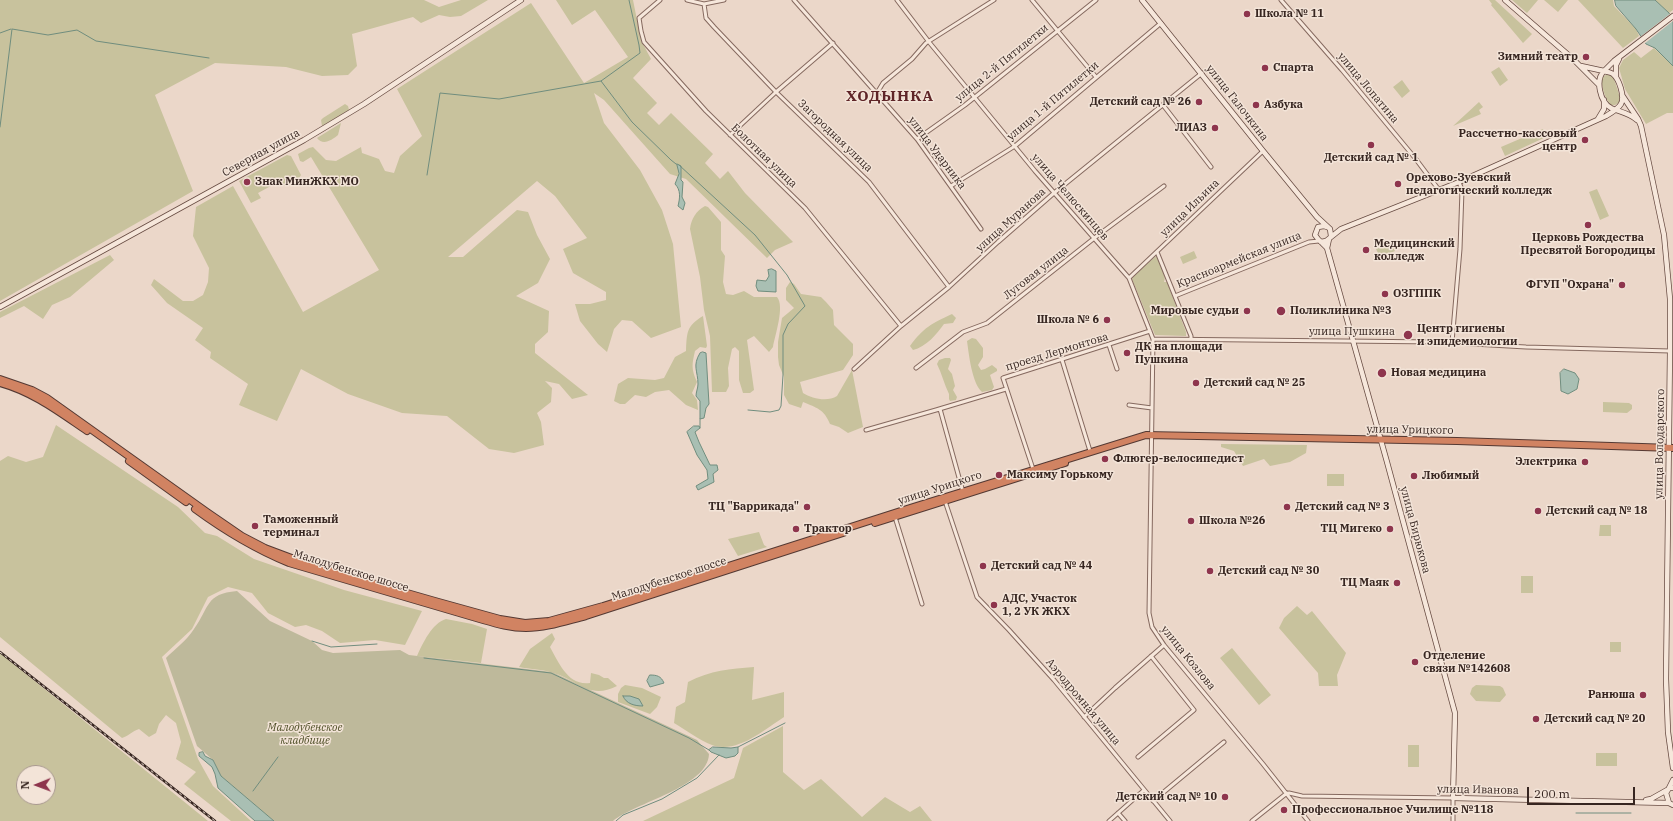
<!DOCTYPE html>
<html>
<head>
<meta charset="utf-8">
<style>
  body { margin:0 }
  #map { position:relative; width:1673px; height:821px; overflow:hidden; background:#ebd7c9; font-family:"IBM Plex Serif",serif }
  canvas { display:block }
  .north { position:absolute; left:16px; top:765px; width:40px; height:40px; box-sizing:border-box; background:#f3e4d8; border:1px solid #a8988f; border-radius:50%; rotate:269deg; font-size:11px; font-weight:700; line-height:16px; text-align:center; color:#372621 }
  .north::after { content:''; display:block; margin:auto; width:14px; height:18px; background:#8e354d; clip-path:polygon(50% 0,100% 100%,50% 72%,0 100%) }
  .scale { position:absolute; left:1527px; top:787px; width:108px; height:18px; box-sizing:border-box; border:2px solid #372621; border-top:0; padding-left:5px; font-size:12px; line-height:14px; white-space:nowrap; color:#372621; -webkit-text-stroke:3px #f3e4d8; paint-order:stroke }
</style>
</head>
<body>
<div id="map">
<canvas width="1673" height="821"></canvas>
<div class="north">N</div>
<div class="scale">200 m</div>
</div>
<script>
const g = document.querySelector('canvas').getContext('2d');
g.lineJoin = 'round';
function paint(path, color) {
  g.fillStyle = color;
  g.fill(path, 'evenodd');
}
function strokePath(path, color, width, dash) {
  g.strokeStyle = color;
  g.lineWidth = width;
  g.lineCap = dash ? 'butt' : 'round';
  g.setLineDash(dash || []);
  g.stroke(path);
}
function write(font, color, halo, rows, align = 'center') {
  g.font = font + ' "IBM Plex Serif",serif';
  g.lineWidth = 3;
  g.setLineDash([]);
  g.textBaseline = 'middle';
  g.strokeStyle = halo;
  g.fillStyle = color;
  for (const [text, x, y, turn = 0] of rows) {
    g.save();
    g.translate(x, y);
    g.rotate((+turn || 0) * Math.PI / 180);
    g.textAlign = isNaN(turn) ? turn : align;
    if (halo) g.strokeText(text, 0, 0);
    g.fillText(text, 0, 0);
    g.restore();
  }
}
paint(new Path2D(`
  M0,0h424l15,7 22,-7h27l-27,16 -11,1 -11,-2 -18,8 -8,-6 -61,17 5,32 -9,9 -26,1 -36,-9 -71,-4 -60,32 38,96 -193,110z
  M556,0h77l6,30 4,14 8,15 -18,19 24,25 -10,10 12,12 12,-12 42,41 -8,9 15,16 8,-8 17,22 48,49 -18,8 -8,8 -81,-79 -16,-5 -66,-74 -10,-7 10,30 36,47 22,40 11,34 8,83 -30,11 -19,-17 -10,-1 -8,9 -7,23 -9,-8 -18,-23 -5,-17h15l16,-4v-8l-33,-19 -10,-24 24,-11 -32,-42 -18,-15 -89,76h15l54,-47 11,2 9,23 13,24 -12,24 -22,13 33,15 -1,21 -13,12v9l53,42 -16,4 -13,-15 -14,-3 7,7 -1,14 -14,11 4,9 3,23 -30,8 -25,-4 -42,-33 -45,-3 -54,-19 -47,-25 -24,52 -38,-16 9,-21 -38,-26 1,-6 -16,-12 8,-12 -36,-25 -16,-18 3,-6 29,22h10l10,-6 5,-13 1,-14 -16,-32 3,-29 37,-21 70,126 76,-42 -68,-113 -8,5 -3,-1 -2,-7 11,-6 4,-1 13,13 10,1 25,-14 1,6 17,6 6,12 9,2 6,-17 22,-20 -25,-47 134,-86 53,80 44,-26 -33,-47 -23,15z
  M1489,0h6l37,34 -9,9 -32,-38 1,-1z
  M1512,0h26l-11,13z
  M1544,0h24l-10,12z
  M1578,0h35l1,6 22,23 3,7 -16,12z
  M1655,0h18v10l-4,3z
  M1654,48l19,18v47h-6l-21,11 -21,-35 -6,-21 4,-8 11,-8 7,6z
  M1499,67l9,13 -8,6 -9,-14z
  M1607,74l6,2 7,21v5l-5,3h-4c-6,-6 -10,-19 -9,-27z
  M1402,80l8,11 -8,7 -9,-11z
  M1479,102l4,5 -4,3 2,4 -28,12z
  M345,104l3,2 1,4 -27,16 -1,-6 2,-2z
  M341,123l-3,12c-6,5 -15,11 -21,3z
  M1543,129l3,8 -41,19 -4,-9z
  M287,155l4,1 10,19 -2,3 -15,8 -4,-5 -22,12 3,5 -10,5 -12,-22z
  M1597,189l12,27 -9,4 -11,-28z
  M705,206l3,1 13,15v28l4,6 -2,26 3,12 7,1 11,-4 10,6h23c8,9 -2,38 -4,50l-4,5 -15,-16 -7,4 7,50 -4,3h-7l-4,-13v-29l-4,-4 -3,2 -4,19 1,18 -3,6h-14l-2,-56 -6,-26 -4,-33 -10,-48c1,-10 6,-18 15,-23z
  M1391,243l4,8 -15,6 -4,-8z
  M1194,251l3,7 -14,6 -3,-7z
  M110,255l4,5 -44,37 -18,8 -9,14 -19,-13 -24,12v-6z
  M1156,256c5,6 11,19 8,26h3l19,50v4l-31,-1 -23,-56 1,-3z
  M790,282l4,2 7,10 20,3 5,5 7,8 1,15 19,19v11l-10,15 -43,12 3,11c9,6 25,9 34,3l15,-26 11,57 -15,6 -9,-6 -9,-3c-6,-15 -13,-16 -27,-22l-2,6 -12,-4 -5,-9v-18l-5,-12 -1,-8v-15l4,-24 12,-10 -8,-8v-12z
  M952,314l4,4 -3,5 -9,1c-7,10 -18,23 -31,26l-3,-4c14,-19 21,-22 42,-32z
  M703,316l4,30 -1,2 -6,-1 -5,4c-3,13 -4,18 2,31l-5,11 5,7 1,10 -12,-5 -17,-15 -14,2 -9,5 -11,-2 -10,9h-5l-6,-3 4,-17 10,-6 27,2 9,-2 11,-21 11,-6c1,-18 0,-25 17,-35z
  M972,338l4,1 7,9v9l-5,8 3,5 4,-1 7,-4 5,4v2l-7,4 4,12 -2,3 -10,2c-10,-9 -13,-37 -15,-51z
  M945,358h5l1,2 -3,9 4,5 3,12 -2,4 4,7 -1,3 -6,1 -1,-2v-5c-5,-10 -7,-20 -12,-30l2,-4z
  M1603,402l26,1 3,2v4l-5,4 -24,-1z
  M56,425l122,82 27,26 12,3 37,23 90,31 78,21 -17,34 -30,-5 -35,3 -18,-12 -16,-6 -11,2 -27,-14 -16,-20 -24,-6 -20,10 -16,32 -30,28 36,102 15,27 38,35h-20l-47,-37 12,-12 -20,-13 5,-17 -5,-19 -10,-8 -7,9 -3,9 -7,4 -10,-8c-7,2 -10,7 -17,9l-122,-101v-176l8,-5 18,6 17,-5z
  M1221,444l86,1 -1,8 -16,9 -20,4 -6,-7 -21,7 -9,-15 -13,-4z
  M1327,474h17v12h-17z
  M1600,525h11v11h-12z
  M759,532l5,13 3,2 -29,9 -10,-17z
  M1521,576h12v17h-12z
  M1297,606l10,9 5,-4 34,42 -9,22 1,11h-19l-1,-13 -39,-45 5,-10z
  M446,619l26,5 15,5 -6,34 -64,-7c6,-13 15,-33 29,-37z
  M552,633l3,6 -5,8c9,16 18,39 40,36l1,-10 8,2 5,3h4l9,8c-29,15 -40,-8 -67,-14 -10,-3 -21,-3 -31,-5l11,-18z
  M1610,642h11v10h-11z
  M1232,648l39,47 -12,10 -39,-47z
  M0,653l208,168h-208zM24,773h24v24h-24z
  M754,667l-2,33 32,-8v25c-20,13 -47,37 -72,28 -13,-5 -26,-15 -38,-22l2,-16 9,-5 3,-20c23,-12 42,-13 66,-15z
  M625,685l17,3 19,9 -4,10 -7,7 -32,-12v-8l3,-6z
  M1476,685l24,1 3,2 3,7 -6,7 -24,-1 -6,-7 2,-6z
  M783,726v46l21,18 17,-11 41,38 23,-20 25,15 10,-6 12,15h-289l91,-43 9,-30z
  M1408,745h11v22h-11z
  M1596,753h21v13h-21z`), '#c8c29d');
paint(new Path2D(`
  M237,591l33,30 42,20 10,9 11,3 67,-3 9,5 143,17 145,68 12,14c-1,33 -75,49 -96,67h-339l-53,-45 -8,-16 -16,-14 -31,-88c9,-9 21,-18 28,-29 16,-22 11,-35 43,-38z`), '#beb99b');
const water = new Path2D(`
  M1615,0h40l14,13 4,7v46l-18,-18 -9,-4 -10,-15 -20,-23z
  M677,164l4,2v14l2,2 -1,15 3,6 -2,7 -5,-4c2,-8 3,-16 -3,-22l4,-10z
  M772,269l4,2v21l-18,-1 -2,-5 1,-6 9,1 3,-5 -1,-6z
  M703,352l3,1 3,51 -3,4 -2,10 -4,1v-18l-4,-5c0,-4 2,-8 2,-12 0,-13 -6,-18 2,-31z
  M1564,369l11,4 4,6 -2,10 -9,5 -7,-3 -1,-18z
  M694,426h5l1,2 -5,4 4,10 11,23h7l1,5 -5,4 1,8 -16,8 -2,-4 12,-7 -1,-9 -10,-15 -10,-23z
  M650,675c7,0 11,1 14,8l-14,4 -3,-6z
  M623,696h7l9,3 4,7c-8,0 -17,-2 -20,-10z
  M713,747l18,1 7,-1v6l-3,3 -9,2 -15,-6 -2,-2z
  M203,752l2,4 8,4 8,16 53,45h-19l-37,-33 -3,-14 -3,-7 -13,-11v-3z`);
paint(water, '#a9bfb3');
strokePath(water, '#708d7e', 1);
paint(new Path2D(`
  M1671,13l2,8 -29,23 -4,-7z`), '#ebd7c9');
strokePath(new Path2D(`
  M629,0l10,45 1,8 -39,28 31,41 39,38 5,4
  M0,33l11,-4
  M0,127l12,-98 36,6 29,-5 19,11 113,17
  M679,165l76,70 32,40 18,31 -17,18 -5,11v40l-2,31 -2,4 -9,2 -22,-2
  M427,175l13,-82 59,6 102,-18
  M700,428v-9
  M312,641l19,6 46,-3
  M424,658l127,15 138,65 20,12
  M738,747l47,-24
  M253,791l25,-34
  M1576,813h55
  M616,821l7,-6 39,-16 35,-21 22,-23`), '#708d7e', 1);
const street = new Path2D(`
  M660,0l-21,18 2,13 3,11 62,69 99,97 96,118
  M687,0l17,4 20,-4
  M794,0l123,139 64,90
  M897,0l32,42 106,129 94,107 24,61 -4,274 3,14 12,18 99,119 45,57
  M1032,0l64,77
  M1281,0l61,70 73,88 24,32
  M704,4l2,14 8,9 62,65 93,90 80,105
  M877,93l6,-10 29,-24 14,-16 68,-43
  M1163,105l48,62
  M730,135l46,-43 57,-49
  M917,139l48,-34 131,-105
  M951,186l64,-40 146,-123
  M1157,252l34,84v3
  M1129,278l134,-127
  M1175,296l134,-54 10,-1
  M1153,339l285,3 88,5 144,4
  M1452,342l8,-93 2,-59 -3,-8
  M1109,345l8,24
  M1062,360l28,91
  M916,368l47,-36 24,-9 110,-87 67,-50
  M854,369l47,-43 48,-39 49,-45 56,-49 148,-120
  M1129,405l23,3
  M940,409l23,83
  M866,430l70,-20 70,-21
  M1033,469l-30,-91 147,-47
  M945,501l32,96 32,33 45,50 116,141
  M895,517l27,87
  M1084,717l31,-29 49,-43
  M1138,757l56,-47 -43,-54
  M1289,793l13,3 151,2v23
  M1153,801l71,-59
  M1118,813l7,8
  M1109,821l35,-31
  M1252,821l35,-28`);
const secondary = new Path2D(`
  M1142,0l121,151 54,66 13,12 1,7
  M1505,0l68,59 26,26
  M1581,66l23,5 10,-10 59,-45
  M1616,77v-12l3,-6
  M1622,95l16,24 3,7 23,109 6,64v52l-4,328 2,53 5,36
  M1598,119l6,-10v-9
  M1327,227l-3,-1 -6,1 -3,8 3,4 9,9
  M1329,239l-2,9 60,214 68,251 -2,85 216,5
  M1321,242l5,-1 15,-12 118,-47 147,-66c5,-3 12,-7 15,-12 4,-8 -2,-25 -8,-30 -3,-2 -6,-2 -9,-3 -9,9 -4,31 7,37 9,4 18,5 26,12
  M0,307l304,-167 60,-36 157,-104
  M1669,788l4,-8
  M1673,788h-4l-3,5 3,10 4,2
  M1646,800l5,-1 16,-9`);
const highway = new Path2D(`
  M0,379l32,11 15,8 160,114 35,24 23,12 48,18 122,35 65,18 25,4 24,-2 54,-15 307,-98 236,-73 311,6 216,7
  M0,383c33,9 59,29 87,48
  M129,461l57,41
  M195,509c30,22 60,40 94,54l194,57c14,4 28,8 43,8 20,0 40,-7 60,-12l257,-83
  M875,523l190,-60`);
strokePath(street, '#85695f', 5);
strokePath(secondary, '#674b42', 6);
strokePath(highway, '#543933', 8);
strokePath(street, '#f6e7db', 3);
strokePath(secondary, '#f6e7db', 4.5);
strokePath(highway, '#d18362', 6);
const rail = new Path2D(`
  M0,652l215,169`);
strokePath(rail, '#372621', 2.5);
strokePath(rail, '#f3e4d8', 1, [3]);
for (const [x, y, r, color] of [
  [1247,14,4,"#8e354d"],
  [1586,57,4,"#8e354d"],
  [1265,68,4,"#8e354d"],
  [1199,102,4,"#8e354d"],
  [1256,105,4,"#8e354d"],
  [1215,128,4,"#8e354d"],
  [1585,140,4,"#8e354d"],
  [1371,145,4,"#8e354d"],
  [247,182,4,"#8e354d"],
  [1398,184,4,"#8e354d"],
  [1588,225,4,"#8e354d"],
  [1366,250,4,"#8e354d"],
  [1622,285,4,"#8e354d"],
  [1385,294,4,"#8e354d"],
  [1247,311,4,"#8e354d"],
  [1281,311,5,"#8e354d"],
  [1107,320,4,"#8e354d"],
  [1408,335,5,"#8e354d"],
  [1127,353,4,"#8e354d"],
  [1382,373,5,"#8e354d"],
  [1196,383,4,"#8e354d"],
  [1105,459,4,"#8e354d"],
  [1585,462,4,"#8e354d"],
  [999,475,4,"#8e354d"],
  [1414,476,4,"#8e354d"],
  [807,507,4,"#8e354d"],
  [1287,507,4,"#8e354d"],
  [1538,511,4,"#8e354d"],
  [1191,521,4,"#8e354d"],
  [255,526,4,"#8e354d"],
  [796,529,4,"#8e354d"],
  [1390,529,4,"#8e354d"],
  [983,566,4,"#8e354d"],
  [1210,571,4,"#8e354d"],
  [1397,583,4,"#8e354d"],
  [994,605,4,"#8e354d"],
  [1415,662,4,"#8e354d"],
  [1643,695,4,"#8e354d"],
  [1536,719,4,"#8e354d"],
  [1225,797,4,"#8e354d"],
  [1284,810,4,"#8e354d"]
]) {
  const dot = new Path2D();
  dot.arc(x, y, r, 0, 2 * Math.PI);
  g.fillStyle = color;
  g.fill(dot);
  strokePath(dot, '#f3e4d8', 1.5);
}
write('bold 11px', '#372621', '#f3e4d8', [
  ["Школа № 11",1255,14],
  ["Зимний театр",1578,57,"right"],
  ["Спарта",1273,68],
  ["Детский сад № 26",1191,102,"right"],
  ["Азбука",1264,105],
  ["ЛИАЗ",1207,128,"right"],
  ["Рассчетно-кассовый",1577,134,"right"],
  ["центр",1577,147,"right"],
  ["Детский сад № 1",1371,158,"center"],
  ["Орехово-Зуевский",1406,178],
  ["педагогический колледж",1406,191],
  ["Знак МинЖКХ МО",255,182],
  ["Церковь Рождества",1588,238,"center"],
  ["Пресвятой Богородицы",1588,251,"center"],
  ["Медицинский",1374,244],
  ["колледж",1374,257],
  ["ФГУП \"Охрана\"",1614,285,"right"],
  ["ОЗГППК",1393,294],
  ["Мировые судьи",1239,311,"right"],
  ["Поликлиника №3",1290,311],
  ["Школа № 6",1099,320,"right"],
  ["Центр гигиены",1417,329],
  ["и эпидемиологии",1417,342],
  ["ДК на площади",1135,347],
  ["Пушкина",1135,360],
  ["Новая медицина",1391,373],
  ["Детский сад № 25",1204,383],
  ["Флюгер-велосипедист",1113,459],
  ["Электрика",1577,462,"right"],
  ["Максиму Горькому",1007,475],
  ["Любимый",1422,476],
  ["ТЦ \"Баррикада\"",799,507,"right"],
  ["Детский сад № 3",1295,507],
  ["Детский сад № 18",1546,511],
  ["Таможенный",263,520],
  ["терминал",263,533],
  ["Школа №26",1199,521],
  ["Трактор",804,529],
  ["ТЦ Мигеко",1382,529,"right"],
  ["Детский сад № 44",991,566],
  ["Детский сад № 30",1218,571],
  ["ТЦ Маяк",1389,583,"right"],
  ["АДС, Участок",1002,599],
  ["1, 2 УК ЖКХ",1002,612],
  ["Отделение",1423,656],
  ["связи №142608",1423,669],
  ["Ранюша",1635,695,"right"],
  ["Детский сад № 20",1544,719],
  ["Детский сад № 10",1217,797,"right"],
  ["Профессиональное Училище №118",1292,810]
], 'left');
write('11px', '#372621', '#f3e4d8', [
  ["улица 2-й Пятилетки",1002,63,-39],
  ["улица Лопатина",1368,88,50],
  ["улица 1-й Пятилетки",1053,101,-40],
  ["улица Галочкина",1237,103,52],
  ["Загородная улица",835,136,44],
  ["Северная улица",261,153,-29],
  ["улица Ударника",937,153,53],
  ["Болотная улица",764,156,44],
  ["улица Челюскинцев",1070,197,49],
  ["улица Ильина",1190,208,-44],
  ["улица Муранова",1011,220,-42],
  ["Красноармейская улица",1239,260,-22],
  ["Луговая улица",1036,273,-38],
  ["улица Пушкина",1352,332],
  ["проезд Лермонтова",1057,352,-17],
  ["улица Урицкого",1410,430,1],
  ["улица Володарского",1660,444,-89],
  ["улица Урицкого",940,488,-18],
  ["улица Бирюкова",1415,530,75],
  ["Малодубенское шоссе",351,571,17],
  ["Малодубенское шоссе",669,579,-18],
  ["улица Козлова",1188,658,51],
  ["Аэродромная улица",1083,702,50],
  ["улица Иванова",1478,790,1]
]);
write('italic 11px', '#51512a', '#f3e4d8', [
  ["Малодубенское",305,728],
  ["кладбище",305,741]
]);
g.letterSpacing = '1px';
write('bold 15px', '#5f2528', '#f3e4d8', [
  ["ХОДЫНКА",890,97]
]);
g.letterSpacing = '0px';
</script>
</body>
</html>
